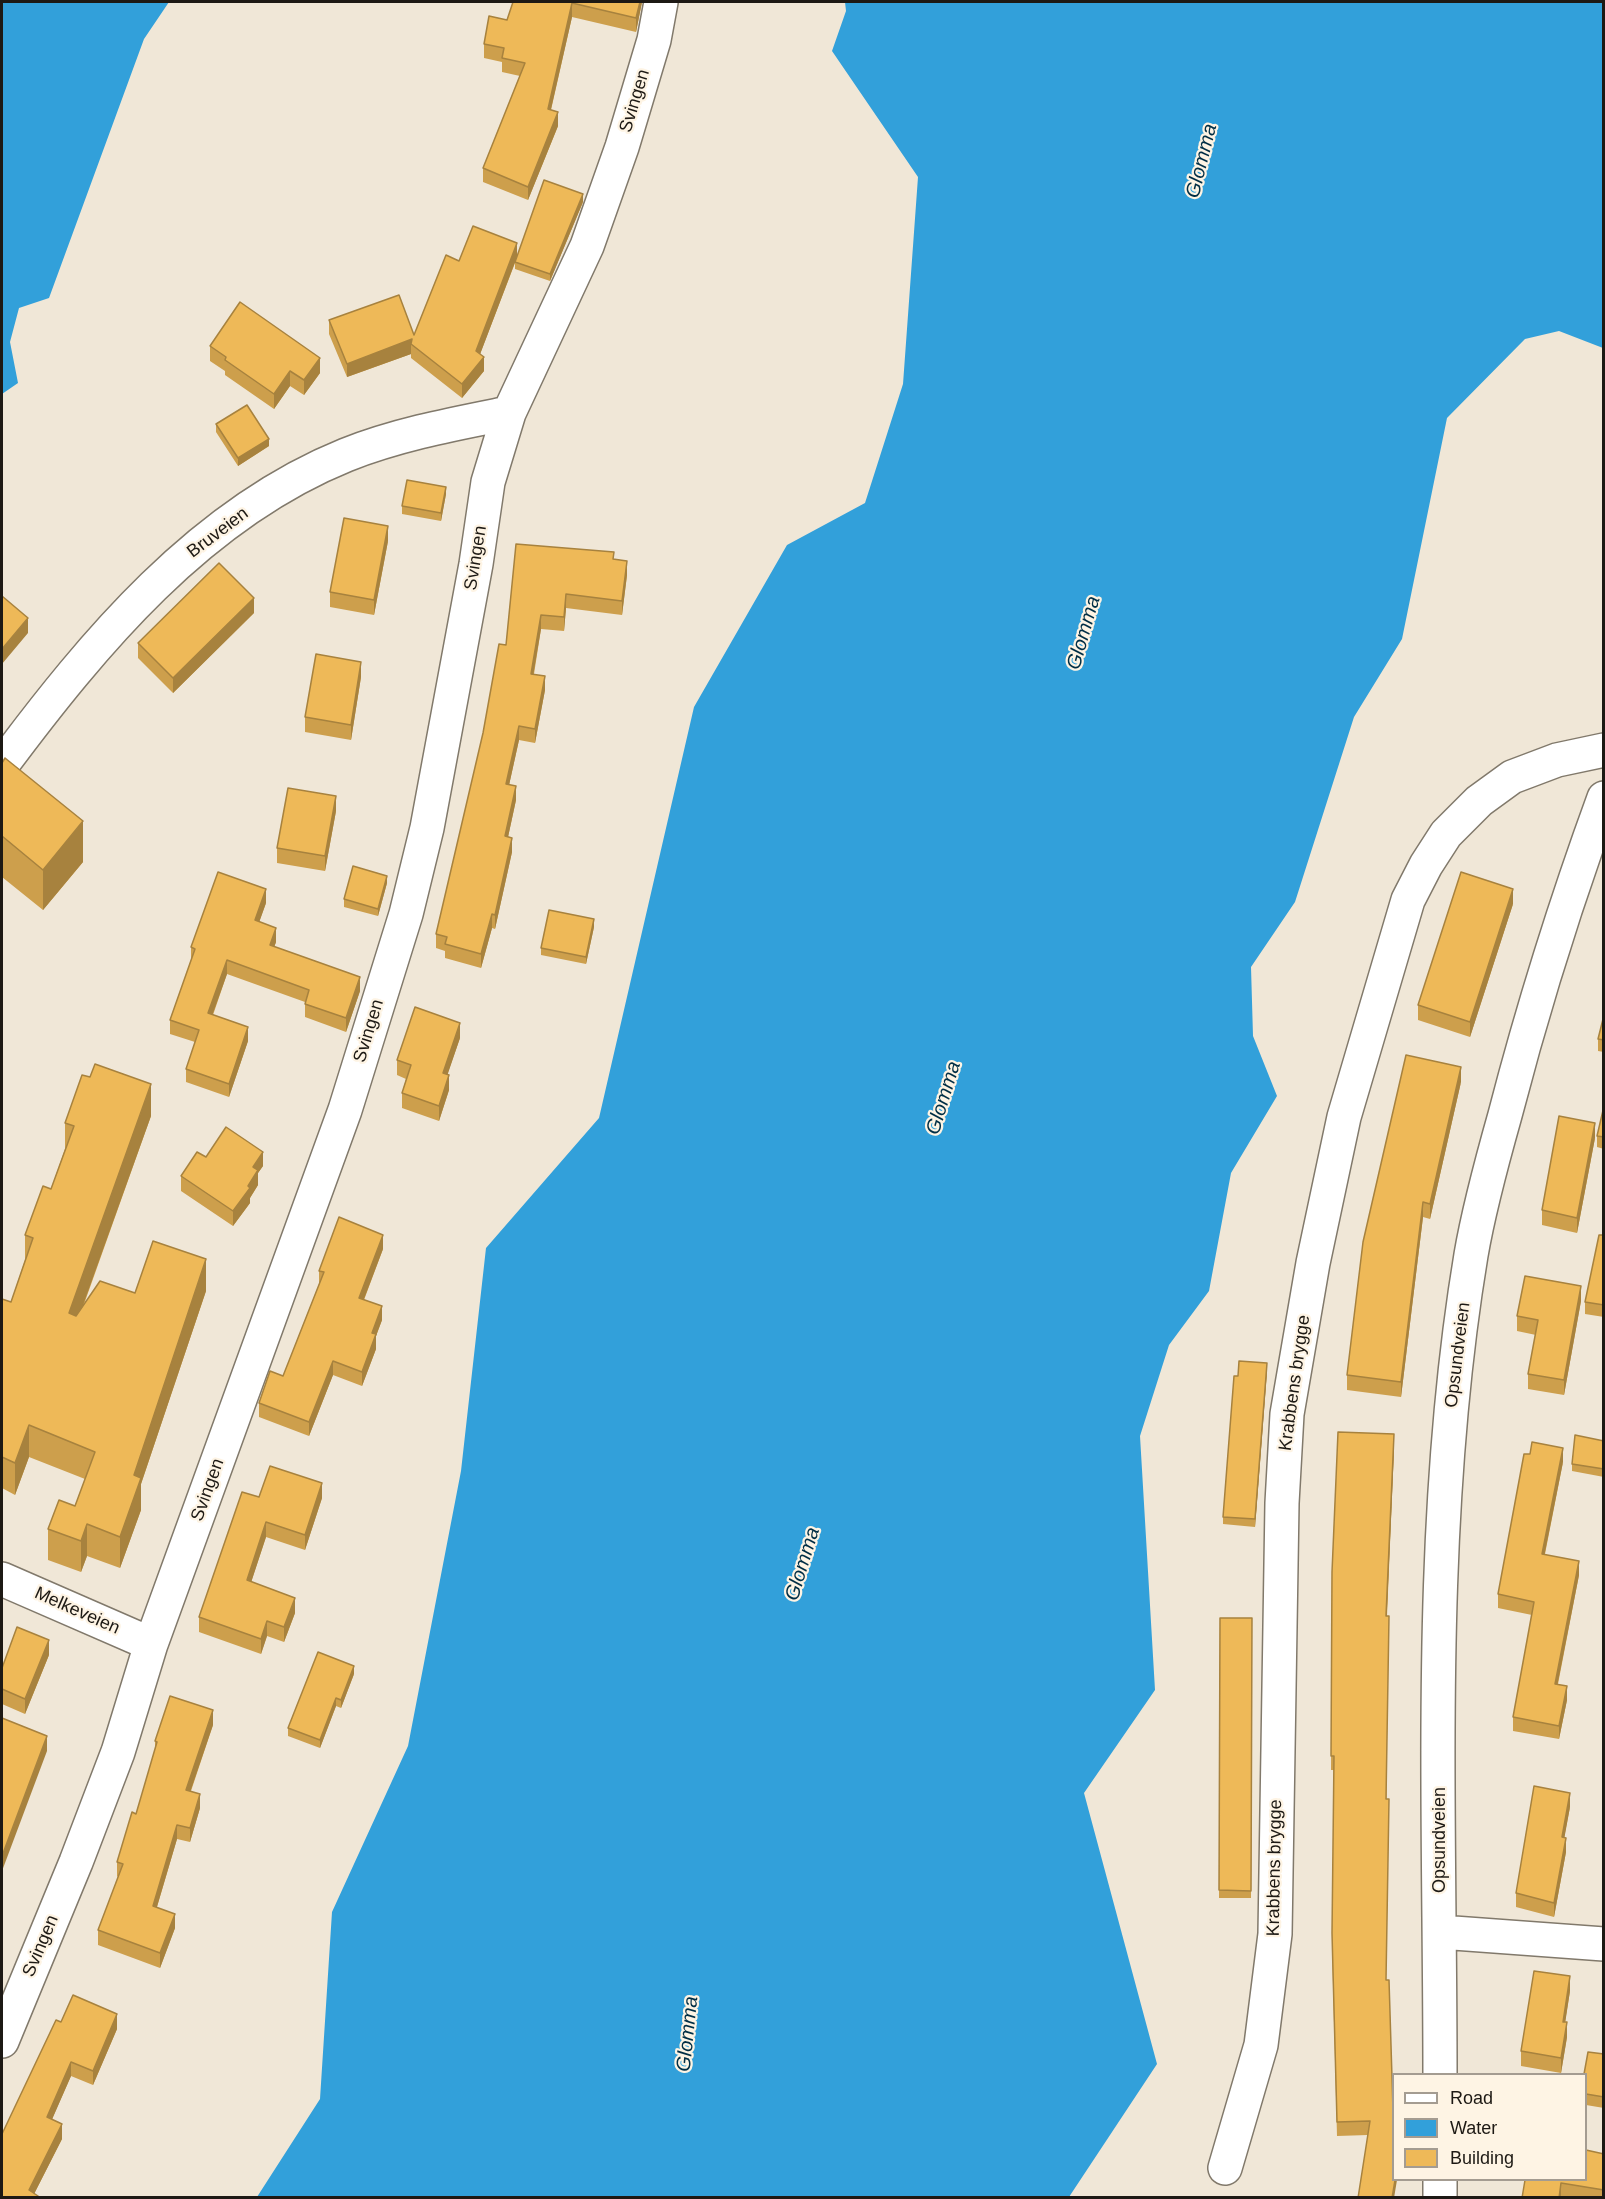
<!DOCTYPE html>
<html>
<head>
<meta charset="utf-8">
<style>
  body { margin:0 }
  #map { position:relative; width:1605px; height:2199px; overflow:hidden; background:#f0e7d7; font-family:Arial,sans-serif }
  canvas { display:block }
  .frame { position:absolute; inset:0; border:3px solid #1d1914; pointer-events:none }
  .legend { position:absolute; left:1392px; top:2073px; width:195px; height:108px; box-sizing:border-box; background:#fef4e4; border:2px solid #a49c91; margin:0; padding:8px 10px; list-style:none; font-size:18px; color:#1d1914 }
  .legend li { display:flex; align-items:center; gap:12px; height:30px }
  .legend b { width:30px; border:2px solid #a49c91 }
</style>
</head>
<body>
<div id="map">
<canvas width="1605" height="2199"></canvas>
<div class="frame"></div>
<ul class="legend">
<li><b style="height:8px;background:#fff"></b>Road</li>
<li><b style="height:16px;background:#32a0da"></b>Water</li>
<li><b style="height:16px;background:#eeb958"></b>Building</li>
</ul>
</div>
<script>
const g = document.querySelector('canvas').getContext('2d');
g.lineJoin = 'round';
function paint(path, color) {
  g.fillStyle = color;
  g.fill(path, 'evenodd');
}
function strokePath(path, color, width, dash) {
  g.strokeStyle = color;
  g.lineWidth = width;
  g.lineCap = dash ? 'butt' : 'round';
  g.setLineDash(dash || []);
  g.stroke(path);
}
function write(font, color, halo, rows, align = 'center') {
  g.font = font + ' Arial,sans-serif';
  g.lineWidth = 4.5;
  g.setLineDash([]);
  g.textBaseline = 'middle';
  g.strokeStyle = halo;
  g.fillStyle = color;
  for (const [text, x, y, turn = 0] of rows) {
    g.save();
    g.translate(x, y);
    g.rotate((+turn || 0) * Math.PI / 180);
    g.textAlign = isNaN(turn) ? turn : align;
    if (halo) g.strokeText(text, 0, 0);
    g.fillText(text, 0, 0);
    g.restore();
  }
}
paint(new Path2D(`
  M2,2h167l-25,37 -95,259 -30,10 -9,34 8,41 -16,11z
  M845,2h758v346l-44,-17 -34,8 -78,79 -45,221 -48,78 -59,185 -44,65 2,69 24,60 -46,77 -22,118 -40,54 -29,91 15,254 -71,103 73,271 -88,133h-812l63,-98 12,-187 76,-166 53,-275 25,-223 113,-130 95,-411 93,-162 78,-42 38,-119 15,-207 -86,-126 14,-40z`), '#32a0da');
const street = new Path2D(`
  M2,765c91,-122 198,-251 344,-310 53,-21 108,-31 163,-42
  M2,1579l149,65
  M1440,1932l164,12
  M2,2041l74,-179 42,-110 33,-108 194,-534 61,-196 21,-86 49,-264 12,-82 21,-69 78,-167 35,-99 32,-107 7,-38
  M1440,2074c0,-272 -14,-549 31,-819 8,-47 21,-94 34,-140 28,-108 61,-213 99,-317
  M1225,2168l36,-123 14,-111 7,-431 5,-89 26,-151 31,-146 64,-217 18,-35 20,-31 33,-33 33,-24 45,-17 47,-10
  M1440,2180v18`);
strokePath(street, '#81796b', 36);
strokePath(street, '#fff', 33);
paint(new Path2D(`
  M513,2h129l-6,30 -64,-15 -21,93 7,16 -30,74 -45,-18v-14l37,-92 -18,-4v-10l-18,-4v-14l23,-24z
  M583,202l-33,79 -35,-12v-6l-35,91 4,17 -22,27 -51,-40v-4l-64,23 -18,-43v-14l85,15 45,-74 58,-6z
  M210,346l110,27 -16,22 -14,-9 -16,23 -49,-34v-4l-15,-10z
  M216,424l53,22 -31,20 -22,-34z
  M446,494l-5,27 -39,-7v-8z
  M388,541l-14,74 -44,-8v-15z
  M516,544l98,15 13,16 -5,40 -56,-7 -2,23 -23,-2 -7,45 11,16 -10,53 -16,-3 -10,45 7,15 -8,37 4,15 -17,77 -3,-1 -11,40 -36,-10v-7l-9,-3v-14l70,-289z
  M254,613l-81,80 -35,-35v-15z
  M361,677l-10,63 -46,-8v-15z
  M2,763l81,99 -40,48 -41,-33z
  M336,811l-11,60 -48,-8v-15z
  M387,883l-9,33 -34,-9v-8z
  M266,903l-7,19 17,20 -2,5 86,44 -14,41 -41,-15v-15l-78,-28 -14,41 35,26 -19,56 -43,-15v-13l9,-27 -25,-8v-14l21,-60v-13z
  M1513,904l-43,133 -52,-17v-15z
  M594,927l-8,37 -45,-9v-7z
  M1604,1015v37l-6,-1v-12z
  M460,1038l-13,37 2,15 -10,31 -37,-13v-15l4,-14 -9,-4v-15z
  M1461,1082l-31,137 -7,-2 -22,180 -54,-7v-15z
  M1604,1106v43l-7,-2v-11z
  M151,1116l-68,191 52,-14 71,-2 -65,193v26l-21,58 -33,-12 -6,16 -33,-12v-31l27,-23 10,-27 -56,-22 -14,38 -13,-7v-187l9,1 14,-42v-25l26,-46 14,-40v-26z
  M1595,1138l-18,95 -35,-8v-15z
  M206,1157l57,9 -5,7v12l-8,13v5l-17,23 -52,-35v-15z
  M1604,1235v82l-19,-3v-12z
  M383,1249l-19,51 18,20 -6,16v13l-14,37 -29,-11 -24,61 -50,-19v-14l24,-27 36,-92v-13z
  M1581,1301l-17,94 -36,-6v-15l8,-39 -19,-4v-15z
  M1267,1371l-12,156 -32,-3v-7l15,-141z
  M1604,1441v36l-32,-6v-7z
  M1394,1449l-7,167 -1,364h3l-21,155 -31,1 -5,-188 2,-178h-3l1,-198z
  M1563,1462l-18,92 34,21 -21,109 9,16 -8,39 -46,-8v-14l19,-102 -34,-7v-14z
  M259,1497l63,1 -17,52 -39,-13 -15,45 44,31 -11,29 -17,-6 -6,18 -62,-22v-15z
  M1220,1618h32l-1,280h-32z
  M49,1655l-24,59 -23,-10v-36z
  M354,1674l-13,34 -5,-2 -16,42 -32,-12v-8z
  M213,1725l-22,66 9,17 -10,34 -13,-3 -20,68 18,21 -15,40 -62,-23v-15l20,-53 -1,-1v-14l19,-48 19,-64v-9z
  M1570,1807l-6,31 2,14 -12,65 -38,-10v-14z
  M1570,1991l-5,31 2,15 -6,36 -40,-7v-15z
  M61,2022l56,7 -24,56 -22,-9 -19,43 10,20 -28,55 -32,4z
  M1604,2054v54l-18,-3v-31z
  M1604,2154v44h-34l-9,-2v2h-39z`), '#cd9f4c');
paint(new Path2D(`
  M640,2h2l-6,30v-14z
  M572,3v14l-24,105v-13z
  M558,112v14l-30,74v-13z
  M583,194v8l-33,79v-7z
  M517,243v14l-41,108v-14z
  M412,339l-1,5v10l-64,23v-13z
  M484,357v14l-22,27v-14z
  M320,358v15l-16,22v-15z
  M290,371v15l-16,23v-15z
  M269,439v7l-31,20v-8z
  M446,487v7l-5,27v-8z
  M388,526v15l-14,74v-15z
  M627,561v14l-5,40v-14z
  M566,594v14l-2,23v-14z
  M254,598v15l-81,80v-15z
  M541,615v14l-10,59v-14z
  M28,618v15l-26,31v-15z
  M361,662v15l-10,63v-15z
  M545,676v14l-10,53v-14z
  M519,726v14l-13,59v-15z
  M516,786v14l-11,51v-15z
  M336,796v15l-11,60v-15z
  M83,821v41l-40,48v-40z
  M512,838v14l-17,77v-14z
  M387,876v7l-9,33v-7z
  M266,889v14l-11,31v-14z
  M1513,889v15l-43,133v-15z
  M492,914v14l-11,40v-14z
  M594,919v8l-8,37v-7z
  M276,928v14l-6,17v-14z
  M227,960v14l-19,53v-14z
  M360,977v14l-14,41v-14z
  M460,1023v15l-17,50v-15z
  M248,1027v14l-19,56v-13z
  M1461,1067v15l-31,137v-15z
  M449,1075v15l-10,31v-15z
  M151,1084v32l-82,228v-31z
  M1595,1123v15l-18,95v-15z
  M263,1152v14l-5,7v12l-8,13v5l-17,23v-15l15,-25 5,-19z
  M1423,1202v15l-22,180v-15z
  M383,1235v14l-24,63v-14z
  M206,1259v32l-65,193v26l-21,58v-31l14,-62z
  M1581,1286v15l-17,94v-15z
  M382,1306v14l-6,16v13l-14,37v-14l10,-39z
  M333,1361v14l-24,61v-14z
  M1267,1363v8l-12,156v-8z
  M29,1425v32l-14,38v-32z
  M1394,1434v15l-8,181v-14z
  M1563,1448v14l-21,105v-13z
  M322,1483v15l-17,52v-15z
  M266,1522v15l-19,58v-15z
  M87,1524v32l-6,16v-31z
  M1579,1561v14l-24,122v-13z
  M295,1598v15l-11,29v-15z
  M267,1621v15l-6,18v-15z
  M49,1640v15l-24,59v-15z
  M354,1666v8l-13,34v-8z
  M1567,1686v14l-8,39v-13z
  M336,1698v8l-16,42v-8z
  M213,1710v15l-27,79v-14z
  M47,1736v15l-45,120v-15z
  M1570,1793v14l-8,44v-14z
  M200,1794v14l-10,34v-14z
  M177,1825v14l-24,81v-14z
  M1566,1838v14l-12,65v-14z
  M175,1914v14l-15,40v-15z
  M1570,1976v15l-7,46v-15z
  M117,2014v15l-24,56v-14z
  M1567,2022v15l-6,36v-15z
  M71,2062v14l-24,55v-14z
  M62,2124v15l-30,59 -3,-8z
  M1395,2180h2l-3,18h-2z
  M1561,2183v15h-2z`), '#a7823e');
const building = new Path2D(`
  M513,2h127l-4,16 -64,-15 -24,106 10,3 -30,75 -45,-19 42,-105 -23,-5 2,-10 -20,-4 5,-28 18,4z
  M544,180l39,14 -33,80 -35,-12z
  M473,226l44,17 -41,108 8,6 -22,27 -51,-40 1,-5 -65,25 -18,-44 70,-25 15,40 32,-80 13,6z
  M240,302l80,56 -16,22 -14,-9 -16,23 -49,-34 1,-3 -16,-11z
  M247,405l22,34 -31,19 -22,-34z
  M407,480l39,7 -5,26 -39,-7z
  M344,518l44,8 -14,74 -44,-8z
  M516,544l98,8 -1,7 14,2 -5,40 -56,-7 -2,23 -23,-2 -10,59 14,2 -10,53 -16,-3 -13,58 10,2 -11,50 7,2 -17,77 -3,-1 -11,40 -36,-10 2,-7 -11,-3 47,-201 16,-89 7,1z
  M219,563l35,35 -81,80 -35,-35z
  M2,596l26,22 -26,31z
  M316,654l45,8 -10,63 -46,-8z
  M5,758l78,63 -40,49 -41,-34v-73z
  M288,788l48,8 -11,60 -48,-8z
  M353,866l34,10 -9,33 -34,-10z
  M218,872l48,17 -11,31 21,8 -6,17 90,32 -14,41 -41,-14 4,-14 -82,-30 -19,53 40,14 -19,57 -43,-15 13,-39 -29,-10 25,-71 -4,-2z
  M1461,872l52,17 -43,133 -52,-17z
  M549,910l45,9 -8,38 -45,-9z
  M415,1007l45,16 -17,50 6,2 -10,31 -37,-13 9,-28 -14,-5z
  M1604,1015v25l-6,-1z
  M1406,1055l55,12 -31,137 -7,-2 -22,180 -54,-7 16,-133z
  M95,1064l56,20 -82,229 7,3 24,-35 35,12 18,-52 53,18 -72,216 7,3 -21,59 -33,-13 -6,17 -33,-12 11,-29 16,6 20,-54 -66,-27 -14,38 -13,-6v-158l9,3 22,-64 -8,-3 18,-49 8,3 23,-63 -9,-3 17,-48 8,2z
  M1604,1106v31l-7,-1z
  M1559,1116l36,7 -18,95 -35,-8z
  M226,1127l37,25 -10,15 5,3 -10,16 2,2 -17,23 -52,-35 16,-24 9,5z
  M339,1217l44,18 -24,63 23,8 -10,27 4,1 -14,38 -29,-11 -24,61 -50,-19 11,-32 13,5 41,-104 -5,-1z
  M1599,1235h5v70l-19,-3z
  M1525,1276l56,10 -17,94 -36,-6 10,-54 -21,-4z
  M1239,1361l28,2 -12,156 -32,-2 11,-141h4z
  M1338,1432l56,2 -8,182h3l-3,183h3l-3,181h3l5,163v37h1l-3,18h-34l12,-77 -33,1 -5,-189 2,-177h-3l1,-184z
  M1575,1435l29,6v28l-32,-5z
  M1532,1442l31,6 -21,106 37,7 -24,123 12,2 -8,40 -46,-9 21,-115 -36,-8 26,-140h6z
  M270,1466l52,17 -17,52 -39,-13 -19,58 48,18 -11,29 -17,-6 -6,18 -62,-22 43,-125 17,5z
  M1220,1618h32l-1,273 -32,-1z
  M17,1627l32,13 -24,59 -23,-10v-21z
  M318,1652l36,14 -13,34 -5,-2 -16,42 -32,-12z
  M170,1696l43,14 -27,80 14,4 -10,34 -13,-3 -24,81 22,8 -15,39 -62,-23 25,-66 -6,-2 15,-50 4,2 21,-72 -2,-1z
  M2,1718l45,18 -45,120z
  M1534,1786l36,7 -8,44 4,1 -12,65 -38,-10z
  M1534,1971l36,5 -7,46h4l-6,36 -40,-7z
  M73,1995l44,19 -24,57 -22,-9 -24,55 15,7 -33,66 12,8h-39v-64l54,-114 5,2z
  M1588,2052l16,2v43l-18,-3v-20h-2z
  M1586,2150l18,4v36l-43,-7 -2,15h-37l3,-18h61z`);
paint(building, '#eeb958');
strokePath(building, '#a7823e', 1.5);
write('18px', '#1d1914', '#fef4e4', [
  ["Svingen",635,101,-73],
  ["Bruveien",218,533,-37],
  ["Svingen",476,558,-81],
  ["Svingen",369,1031,-73],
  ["Opsundveien",1458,1355,-83],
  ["Krabbens brygge",1295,1383,-82],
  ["Svingen",208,1490,-70],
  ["Melkeveien",77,1611,24],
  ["Opsundveien",1440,1840,-90],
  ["Krabbens brygge",1275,1868,-89],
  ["Svingen",41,1946,-67]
]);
write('italic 20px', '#002e45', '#fef4e4', [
  ["Glomma",1202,161,-76],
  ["Glomma",1084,633,-74],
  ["Glomma",944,1098,-73],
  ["Glomma",803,1564,-73],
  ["Glomma",688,2034,-84]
]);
</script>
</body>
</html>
